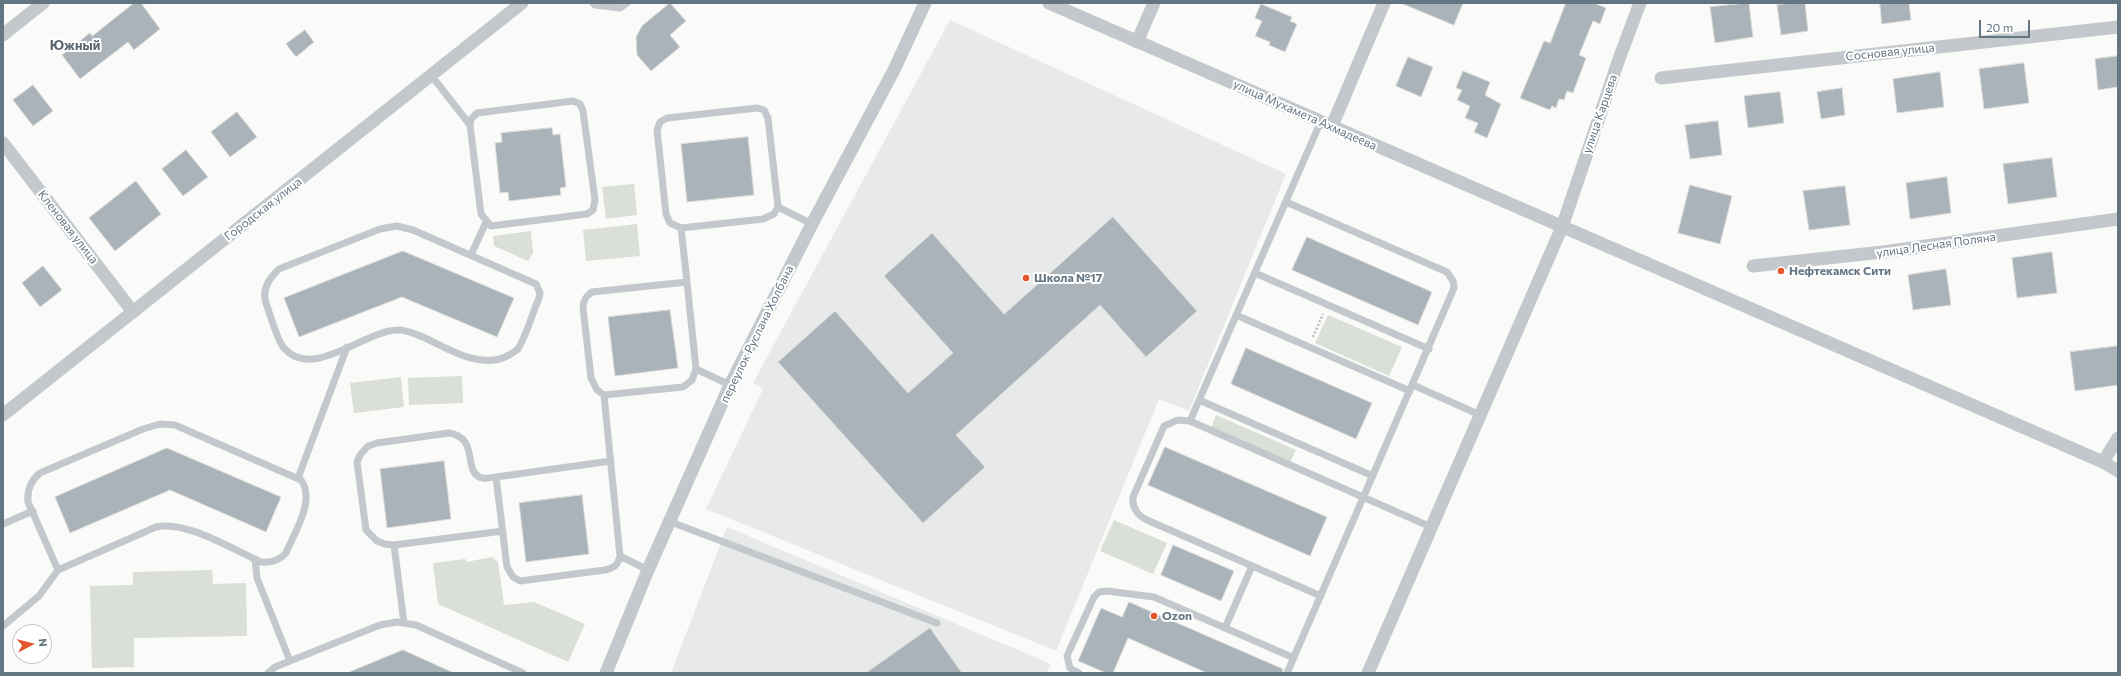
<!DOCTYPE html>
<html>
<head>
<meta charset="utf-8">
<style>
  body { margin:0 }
  #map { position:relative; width:2121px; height:676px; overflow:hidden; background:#fafaf8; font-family:Commissioner,sans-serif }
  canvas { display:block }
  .frame { position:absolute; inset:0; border:4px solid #657683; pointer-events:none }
  .north { position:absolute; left:12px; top:624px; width:40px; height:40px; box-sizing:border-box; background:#fff; border:1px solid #c1c8cd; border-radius:50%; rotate:83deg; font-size:11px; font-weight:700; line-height:16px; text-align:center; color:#657683 }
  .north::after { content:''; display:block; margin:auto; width:14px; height:18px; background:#e4572e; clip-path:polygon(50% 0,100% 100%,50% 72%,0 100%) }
  .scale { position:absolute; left:1979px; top:20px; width:51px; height:18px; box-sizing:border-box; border:2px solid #657683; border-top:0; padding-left:5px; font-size:12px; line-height:14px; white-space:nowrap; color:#657683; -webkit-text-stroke:3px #fff; paint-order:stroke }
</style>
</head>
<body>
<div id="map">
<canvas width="2121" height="676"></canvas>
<div class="frame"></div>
<div class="north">N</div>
<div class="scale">20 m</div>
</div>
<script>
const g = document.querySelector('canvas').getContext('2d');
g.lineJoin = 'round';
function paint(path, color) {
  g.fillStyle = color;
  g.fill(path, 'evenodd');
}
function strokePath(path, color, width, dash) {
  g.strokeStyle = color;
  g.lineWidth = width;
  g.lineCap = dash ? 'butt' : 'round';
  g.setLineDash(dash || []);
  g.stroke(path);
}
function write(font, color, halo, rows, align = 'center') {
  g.font = font + ' Commissioner,sans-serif';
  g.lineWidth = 4;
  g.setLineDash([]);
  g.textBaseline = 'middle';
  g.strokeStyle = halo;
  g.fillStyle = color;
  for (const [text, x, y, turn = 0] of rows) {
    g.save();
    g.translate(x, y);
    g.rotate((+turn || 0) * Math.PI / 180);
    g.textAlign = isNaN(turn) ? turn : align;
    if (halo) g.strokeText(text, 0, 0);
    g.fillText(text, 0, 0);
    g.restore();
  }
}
paint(new Path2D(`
  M950,20l336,154 -97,237 -30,-12 -103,252 -350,-142 57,-120 -10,-6z
  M727,527l324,137 -4,9h-376z`), '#e8e9e9');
paint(new Path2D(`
  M634,184l3,31 -31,4 -4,-32z
  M637,224l3,32 -54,5 -3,-31z
  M531,231l2,22 -5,8 -34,-15 -1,-10z
  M1328,315l74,32 -13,29 -74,-33z
  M462,376l1,27 -54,2 -1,-27z
  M401,377l3,30 -50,6 -4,-30z
  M1216,415l80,35 -6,13 -79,-35z
  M1114,520l53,23 -14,31 -53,-23z
  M492,557l6,5 6,43 30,-3 51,22 -17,38 -130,-58 -5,-41 33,-4v3z
  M212,570l1,14 33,-1 1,53 -113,2v29l-42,1 -2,-82 43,-1v-13z`), '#dadfd7');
const building = new Path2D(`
  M134,3h7l19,26 -26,21 -6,-8 -48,37 -18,-24 28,-22 2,3z
  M670,3l16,18 -16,14 10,12 -29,24 -14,-16 -1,-18 6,-11z
  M1401,3h62l-9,22z
  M1566,3h28l12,5 -6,16 -7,-3 -14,34 7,3 -13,35 -6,-2 -3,9 -5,-1 -3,9 -4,-2 -2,4 -30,-12 24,-57 6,2z
  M1749,3l4,34 -38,6 -5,-36z
  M1791,3h14l3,28 -27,4 -4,-30z
  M1880,3h29l2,17 -29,4z
  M1261,4l31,13 -2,4 7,3 -12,28 -16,-7 1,-3 -15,-6 7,-15 -7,-3z
  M305,30l9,12 -18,15 -10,-13z
  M2118,56v31l-20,3 -3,-31z
  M1408,57l25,10 -12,30 -25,-11z
  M2024,63l5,40 -45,6 -5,-40z
  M1463,71l27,11 -5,13 16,9 -14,34 -13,-6 4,-9 -13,-5 5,-12 -13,-6 5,-10 -6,-2z
  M1940,72l4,35 -47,6 -4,-34z
  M33,85l20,26 -20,15 -20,-26z
  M1842,88l3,27 -24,4 -4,-27z
  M1780,92l4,31 -36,5 -4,-32z
  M237,112l20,25 -27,20 -19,-25z
  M1718,121l4,34 -32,4 -5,-34z
  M552,128l1,7 7,-1 6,53 -6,1 1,7 -52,6 -1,-9 -8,1 -5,-50 7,-1 -1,-9z
  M748,137l6,58 -67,7 -6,-58z
  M186,150l22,27 -25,19 -21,-27z
  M2052,158l5,39 -49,7 -5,-40z
  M1947,177l4,36 -41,6 -4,-36z
  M136,181l25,33 -46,37 -26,-33z
  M1690,185l42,11 -12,48 -42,-11z
  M1845,186l5,39 -41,5 -6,-39z
  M1113,217l84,94 -51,46 -46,-52 -144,130 29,32 -62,56 -145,-161 57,-51 73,82 45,-40 -69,-77 48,-43 72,81z
  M1307,237l125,55 -14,33 -126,-55z
  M403,251l111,47 -17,39 -95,-40 -103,40 -15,-39z
  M2052,252l5,41 -40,5 -5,-40z
  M43,266l19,24 -22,17 -18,-24z
  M1946,269l5,36 -38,5 -5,-35z
  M670,310l8,58 -63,8 -7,-59z
  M2118,346v39l-43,6 -5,-39z
  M1246,348l126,55 -16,36 -125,-55z
  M1165,447l162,70 -17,39 -162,-71z
  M167,448l114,49 -15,35 -96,-42 -100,43 -15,-36z
  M444,461l7,58 -64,9 -7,-59z
  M582,495l7,59 -63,8 -7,-59z
  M1173,545l61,26 -13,30 -60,-26z
  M1129,602l154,67 -1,4h-75l-79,-35 -15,35h-7l-28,-12 23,-53 21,9z
  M930,628l32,45h-96z
  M403,650l51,23h-107z`);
paint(building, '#aab3b9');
strokePath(building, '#dcdcda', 1);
strokePath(new Path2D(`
  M1313,337l10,-23`), '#bbbfc2', 2.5, [2, 2]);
strokePath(new Path2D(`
  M593,3l2,2 25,3 7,-5
  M431,75l39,50
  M573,101l7,3 3,7 12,89 -2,10 -6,4 -96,12 -10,-12 -11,-89 1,-6 6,-6z
  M757,108l7,2 4,8 10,89 -4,7 -11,5 -82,9 -11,-5 -4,-9 -9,-84 3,-8 7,-4z
  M1286,202l161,70 6,9 1,7 -167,385
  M778,207l34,17
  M397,226l16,4 123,54 4,9 -1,5c-7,16 -12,36 -21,51 -3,3 -9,6 -13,8 -27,12 -58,-9 -82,-20 -9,-3 -17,-8 -26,-7 -33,1 -85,51 -113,18 -7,-8 -13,-31 -17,-42 -6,-14 1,-27 12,-37l101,-40z
  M681,228l6,54
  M471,255l15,-33
  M1255,273l174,76
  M687,282l9,87 -4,11 -9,7 -79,8 -7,-5 -6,-12 -8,-70c0,-8 3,-12 9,-16z
  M1236,315l174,76
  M696,369l34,16
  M1413,385l67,30
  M604,395l16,161c-2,9 -6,12 -15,14l-85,11 -7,-4 -6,-10 -11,-90 115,-16
  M1199,400l174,76
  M1190,421l131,-300
  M160,424l15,1 126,55c15,20 -7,53 -15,73 -7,8 -15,10 -25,9 -29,-13 -75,-42 -105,-35l-98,43 -30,-68c-1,-12 2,-21 12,-29l103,-44z
  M496,477c-4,0 -9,2 -13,1 -22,-4 -2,-40 -34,-45l-72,10 -9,3 -8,9 -3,7 9,68 11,11 8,3 9,1 109,-14
  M298,478l49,-131
  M671,522l266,101
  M3,524l30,-13
  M394,545l10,78
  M620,556l28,14
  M255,559l2,19 33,83
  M1321,596l-174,-76c-10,-5 -15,-12 -14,-23l31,-71 14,-6 12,1 241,106
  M3,626l36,-30 19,-26
  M1225,628l27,-62
  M268,673l7,-6 105,-42 17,-3 19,3 107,48
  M1079,673l-9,-5 -3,-12 27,-59 5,-5 8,-1 47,6 140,61`), '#c3c8cc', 7);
strokePath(new Path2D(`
  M1049,3l1054,459 15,9
  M3,35l40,-32
  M1137,42l17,-39
  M1661,78l457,-51
  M1332,126l52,-123
  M3,143l130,169
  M1753,266l130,-14 235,-33
  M3,415l519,-412
  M2103,462l15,-24
  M606,673l42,-103 82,-185 82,-161 82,-154 31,-67
  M1368,673l194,-446 57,-168 21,-56`), '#c3c8cc', 13);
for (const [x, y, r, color] of [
  [1781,271,4,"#e4572e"],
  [1026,278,4,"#e4572e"],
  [1154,616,4,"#e4572e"]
]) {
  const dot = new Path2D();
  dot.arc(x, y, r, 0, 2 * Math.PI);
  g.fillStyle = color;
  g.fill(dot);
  strokePath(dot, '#fff', 1.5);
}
write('12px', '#657683', '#fff', [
  ["Сосновая улица",1890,52,-6],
  ["улица Карцева",1600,114,-71],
  ["улица Мухамета Ахмадеева",1305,115,24],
  ["Городская улица",263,209,-38],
  ["Кленовая улица",68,227,52],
  ["улица Лесная Поляна",1936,245,-8],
  ["переулок Руслана Холбана",757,334,-64]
]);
write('bold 12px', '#657683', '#fff', [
  ["Нефтекамск Сити",1789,271],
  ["Школа №17",1034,278],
  ["Ozon",1162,616]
], 'left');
write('bold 13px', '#57646e', '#fff', [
  ["Южный",75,46]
]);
</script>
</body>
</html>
